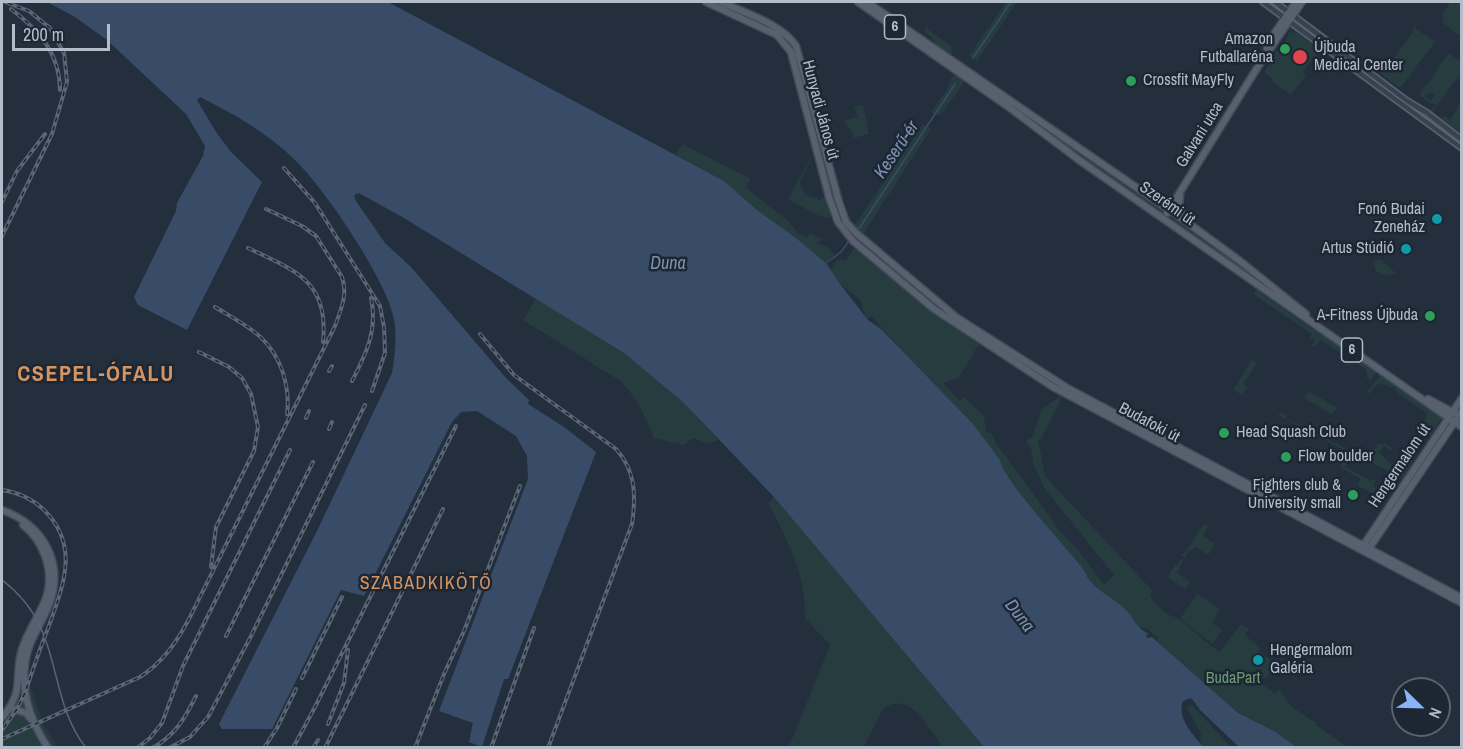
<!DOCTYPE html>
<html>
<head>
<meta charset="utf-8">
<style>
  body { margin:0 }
  #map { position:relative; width:1463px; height:749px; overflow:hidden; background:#242f3e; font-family:"Archivo Narrow",sans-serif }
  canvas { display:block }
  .frame { position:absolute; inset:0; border:3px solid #b4bcc9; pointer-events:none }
  .north { position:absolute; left:1391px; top:677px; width:60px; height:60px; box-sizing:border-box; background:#1d2633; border:2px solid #59626f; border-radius:50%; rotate:113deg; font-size:16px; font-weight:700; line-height:24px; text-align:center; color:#b4bcc9 }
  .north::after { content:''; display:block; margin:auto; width:21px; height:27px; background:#8ab4f8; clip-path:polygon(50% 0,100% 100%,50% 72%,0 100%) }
  .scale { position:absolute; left:12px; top:24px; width:98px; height:27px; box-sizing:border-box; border:3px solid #b4bcc9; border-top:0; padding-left:8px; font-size:18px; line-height:21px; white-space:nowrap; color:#b4bcc9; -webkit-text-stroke:4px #1d2633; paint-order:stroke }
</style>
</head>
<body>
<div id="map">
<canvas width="1463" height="749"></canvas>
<div class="frame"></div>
<div class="north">N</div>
<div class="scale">200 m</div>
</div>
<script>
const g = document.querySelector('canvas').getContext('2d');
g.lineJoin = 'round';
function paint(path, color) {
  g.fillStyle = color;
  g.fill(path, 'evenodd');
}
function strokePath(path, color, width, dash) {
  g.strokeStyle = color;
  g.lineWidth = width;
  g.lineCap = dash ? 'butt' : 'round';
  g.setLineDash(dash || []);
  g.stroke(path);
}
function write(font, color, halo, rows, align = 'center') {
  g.font = font + ' "Archivo Narrow",sans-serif';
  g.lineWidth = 5;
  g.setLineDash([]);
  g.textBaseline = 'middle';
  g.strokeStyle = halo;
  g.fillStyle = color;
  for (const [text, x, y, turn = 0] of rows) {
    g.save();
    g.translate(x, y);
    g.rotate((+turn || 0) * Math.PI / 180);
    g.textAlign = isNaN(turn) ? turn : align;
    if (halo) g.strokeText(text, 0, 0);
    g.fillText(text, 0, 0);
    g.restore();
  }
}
paint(new Path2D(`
  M1006,2h11l-40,59 -8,-5z
  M1449,2h12l-1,34 -17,-13v-11l6,-7z
  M925,27l26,19 1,12 -14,-10 -5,-9 -8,-7z
  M1414,27l21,15 -35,46 -23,-17 2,-3 7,4 3,-7 25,-34 -2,-1z
  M1290,31l3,2 2,-2 25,18 -17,23 3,3 -15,20 -19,-13 1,-3 -9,-7 18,-29 2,1z
  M1449,53l12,9v11l-29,39 -2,-1 6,-7 -7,-1 6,-8 -5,-3 -4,5 4,3 -2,2 -8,-7 4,-10 2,1z
  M953,76h4l8,5 -25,35 -3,-2 -1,1 -5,-3 16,-23z
  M1461,101v33l-20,-15 3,-3 6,4z
  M863,105l6,29 -15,4 -1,-5 -10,-12 15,-4 -4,-11z
  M1022,112l137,94 5,10 -115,-79 -28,-23z
  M923,124l8,5 -68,105 -9,-8z
  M682,144l69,35 -5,8 3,3 39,31 10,12 9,4 3,-4 12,6 -2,3h-2v2l10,3 7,8 -10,7 -29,-24 -39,-28 -33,-29 -48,-26z
  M814,152l-14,30 2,8 3,2 -1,2 6,3 1,-2 2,3 4,-1 1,3 4,-1 -1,-3 5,2 5,18 -2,2 -12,-3 -29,-16z
  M1175,217l77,56 -1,2 -33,-20 -42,-32 -3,-4z
  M855,247l89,74 35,23 -22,37v-3l-14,5 17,18 4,-4 20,19 2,16 5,1 5,10 64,88 19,20 25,34 10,-10 -69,-86 -12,-25 -2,-17 -3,-1 -1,-6 5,-2 10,-29 21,-14 -22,44 -3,1 7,35 9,11 98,104 -2,6c6,8 17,21 26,21l43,35 22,-28 8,5 -4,6 15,13 -2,3 18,13 -9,13 -10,3 18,14 4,-5 12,17 21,15h3l1,4 32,22h-52l-20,-15 -38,-19 -79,-70 -2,-3 1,-2c-3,-3 -7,-6 -11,-9 -4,-2 -8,0 -12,-5 -4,-4 -6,-10 -10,-14 -11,-11 -25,-18 -35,-30 -4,-5 -6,-11 -10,-15 -14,-18 -79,-89 -81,-105l-26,-36 -73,-75 -25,-29 -3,-3 -6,1 -6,-18 -20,-16 -10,-14 6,-9 5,-2 5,2z
  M1381,260l16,14 -14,1 -8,-5 -1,-7 3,-3z
  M1259,288l3,6 52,36 2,-2 61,44 -6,8 -4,-2 -1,-8 -45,-30h-2l1,1 -4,5h-4l-5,4 7,-7v-4h-5l3,-5 -59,-40z
  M536,299l88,54 61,50 33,37 -9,4 -16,-6 -9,7 -30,-7 -15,-34 -17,-22 -99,-62z
  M1252,360l5,3 -14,21 4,3 -4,8 36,19 1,-2v3l1,-2 6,2 -1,3 64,33 -1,2 -116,-63z
  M1382,373l61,43 -12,20 -13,-9 8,-8 1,-6 -28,-19 -6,-8 -1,3 -6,-4 -8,-1 -9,10 -2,-2z
  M1309,391l28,17 -5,6 -28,-16z
  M1379,443l3,2 3,-1 7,4v3l-8,-5 -5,7 15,14 3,1 1,-2 5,3 5,-7 -5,-3v-3l10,6 -11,17 -35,-19z
  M1347,458l2,2 -4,7 26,14 2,-2 3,1 -3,6 4,2 -3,6 -38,-20 22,11 2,-7 -20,-11 4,-8 2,1z
  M774,497l210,250h-41c-14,-18 -33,-58 -60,-38l-19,38h-75l41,-102 -25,-27c2,-42 -18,-79 -37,-115z
  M1205,524l3,2 -5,10 12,8 -7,11 -13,-8 -8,6 -2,5 -4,-3 5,-3 15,-25 1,1z
  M1181,559l2,1 -6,13 13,9 -5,7 -16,-11 -1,-2 7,-11h2z
  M1197,594l23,15 -8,14 10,7 -9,14 -33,-25z
  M29,682l15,44 13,21 -55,1v-18l6,-7z
  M1191,704l40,43h-28l-3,-3 1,-10 -14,-26z`), '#263c3f');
paint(new Path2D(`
  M47,2h341l336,179 33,29 39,28 30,25 14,21 28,36 13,9 92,95 27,36c1,17 67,88 81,106 3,4 5,8 7,12 10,14 28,21 39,33 9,11 9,16 22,23l-3,1 1,3 5,-1 86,76 38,19 20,15h-57l-39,-37 -7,-10 -3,-2 -7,3c-7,17 11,34 20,46h-219l-210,-250 -90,-94 -60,-50 -220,-135 -45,-25 -5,2 2,6 29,42 26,24 95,111 23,22 -1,4 36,23 32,25 -88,227h-4l-22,68 -13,-5 4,-19 -34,-12 89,-232 -1,-23 -11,-20 -39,-25 -16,1 -9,10 -88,174 -23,-6 -69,139h-50l-3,-5 98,-193 75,-158c3,-18 5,-36 2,-54 -7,-39 -70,-131 -99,-159 -27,-27 -61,-46 -95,-63l-3,3 19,32 15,20 31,30 -75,148 -49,-25 -4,-8 42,-86 1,-8 26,-47 2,-10 -19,-32 -79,-74 -32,-23z`), '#394c67');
strokePath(new Path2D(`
  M973,58l38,-56
  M858,230l97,-146
  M826,263l15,-11 8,-11`), '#394c67', 1.5);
const minor = new Path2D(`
  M1263,2l199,146
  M1275,2l132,99 20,12 35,27`);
const major = new Path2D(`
  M706,2l71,33 14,17 38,145 9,25 15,19 81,68 119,78 409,216
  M721,2c24,11 61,22 75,44l43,156 7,20 10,11 100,84 36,23 77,49 393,209
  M858,2l152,106 69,52 383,267
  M867,2l321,221 52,38 66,53
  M1267,49l7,-15 22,-32
  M1180,196l-1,11 7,13
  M1167,213l92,-148 43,-63
  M1428,399l34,18
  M2,510c41,15 63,52 47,95 -8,20 -22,37 -24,60 -4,29 7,58 23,83
  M1363,546l99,-148
  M1368,550l94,-139
  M10,708l16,5 6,7
  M2,718c24,-30 11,-37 20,-69 6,-19 19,-35 25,-54 7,-26 -4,-54 -24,-70`);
strokePath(minor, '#565f6c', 8);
strokePath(major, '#414a57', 9);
strokePath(minor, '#38414e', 4.5);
strokePath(major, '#56606e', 6);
strokePath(new Path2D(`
  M1269,2l193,143
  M1462,405l-2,8 2,7
  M2,580c64,48 42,113 84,168`), '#5a6575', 1.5);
const rail = new Path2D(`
  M11,9c28,21 49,45 49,81
  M284,168l31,35 65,103 4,21 1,26 -13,38
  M2,202l15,-31 28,-37
  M2,236l50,-102 15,-52 -3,-29 -14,-25 -21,-17 -24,-9
  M248,248c48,23 81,33 75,94
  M215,307c31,19 56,29 68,66 4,13 6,26 4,41
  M480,334l34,41 102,74c20,22 20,47 16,75l-84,224
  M199,352l30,15 13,11 9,16 7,33 -4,24 -38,76 -5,40
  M329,371l3,-5
  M352,381c14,-27 26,-51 19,-83
  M306,418l3,-7
  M329,429l3,-7
  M2,490c15,2 30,9 41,19 39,37 19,80 4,122 -8,20 -15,41 -22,62l-8,16 -15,21
  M226,636l87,-174
  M302,678l40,-81
  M328,724l16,-41 4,-33
  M2,739l138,-62c23,-15 37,-35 50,-60l145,-291c6,-17 13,-31 7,-49l-26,-41 -14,-10 -36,-17
  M137,748l13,-10 12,-15 21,-57 107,-216
  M152,748c23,-12 33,-30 44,-52
  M169,748l21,-11 18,-20 42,-79 115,-233
  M264,748l13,-20 19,-39
  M293,748l22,-41 141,-281
  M313,748l5,-8
  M325,748l118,-239
  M415,748l29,-74 20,-43 56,-145
  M491,748l43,-120`);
strokePath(rail, '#5a6575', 4);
strokePath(rail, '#1d2633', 1.5, [4.5]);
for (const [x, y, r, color] of [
  [1285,49,6,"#2e9e5b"],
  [1300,57,8,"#e0444e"],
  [1131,81,6,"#2e9e5b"],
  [1437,219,6,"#0f9aa8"],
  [1406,249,6,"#0f9aa8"],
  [1430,316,6,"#2e9e5b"],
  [1224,433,6,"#2e9e5b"],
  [1286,457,6,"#2e9e5b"],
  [1353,495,6,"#2e9e5b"],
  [1258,660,6,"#0f9aa8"]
]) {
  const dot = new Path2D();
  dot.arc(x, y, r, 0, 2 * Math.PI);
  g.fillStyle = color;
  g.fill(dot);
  strokePath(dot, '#1d2633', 2);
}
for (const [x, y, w] of [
  [895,27,21],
  [1352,350,21]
]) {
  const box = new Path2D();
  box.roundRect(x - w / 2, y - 12, w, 24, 4.5);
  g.fillStyle = '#1d2633';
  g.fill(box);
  strokePath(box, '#b4bcc9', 1.5);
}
write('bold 15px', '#b4bcc9', null, [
  ["6",895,27],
  ["6",1352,350]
]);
write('16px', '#b4bcc9', '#1d2633', [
  ["Amazon",1273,40],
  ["Futballaréna",1273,58],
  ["Újbuda",1314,48,"left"],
  ["Medical Center",1314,66,"left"],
  ["Crossfit MayFly",1143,81,"left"],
  ["Fonó Budai",1425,210],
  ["Zeneház",1425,228],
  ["Artus Stúdió",1394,249],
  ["A-Fitness Újbuda",1418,316],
  ["Head Squash Club",1236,433,"left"],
  ["Flow boulder",1298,457,"left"],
  ["Fighters club &",1341,486],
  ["University small",1341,504],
  ["Hengermalom",1270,651,"left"],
  ["Galéria",1270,669,"left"]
], 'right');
write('16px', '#b4bcc9', '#1d2633', [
  ["Hunyadi János út",820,110,75],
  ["Galvani utca",1200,135,-58],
  ["Szerémi út",1167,204,35],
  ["Budafoki út",1149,423,28],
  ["Hengermalom út",1400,466,-56]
]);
write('16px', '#6b9a76', '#1d2633', [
  ["BudaPart",1233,679]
]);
write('italic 18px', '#7c92b1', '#1d2633', [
  ["Keserű-ér",897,150,-56],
  ["Duna",668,264],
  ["Duna",1019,616,52]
]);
g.letterSpacing = '1.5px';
write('18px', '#d59563', '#1d2633', [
  ["SZABADKIKÖTŐ",426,584]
]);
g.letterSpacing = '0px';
g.letterSpacing = '1.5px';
write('bold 22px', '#d59563', '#1d2633', [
  ["CSEPEL-ÓFALU",96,375]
]);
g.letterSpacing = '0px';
</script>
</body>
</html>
